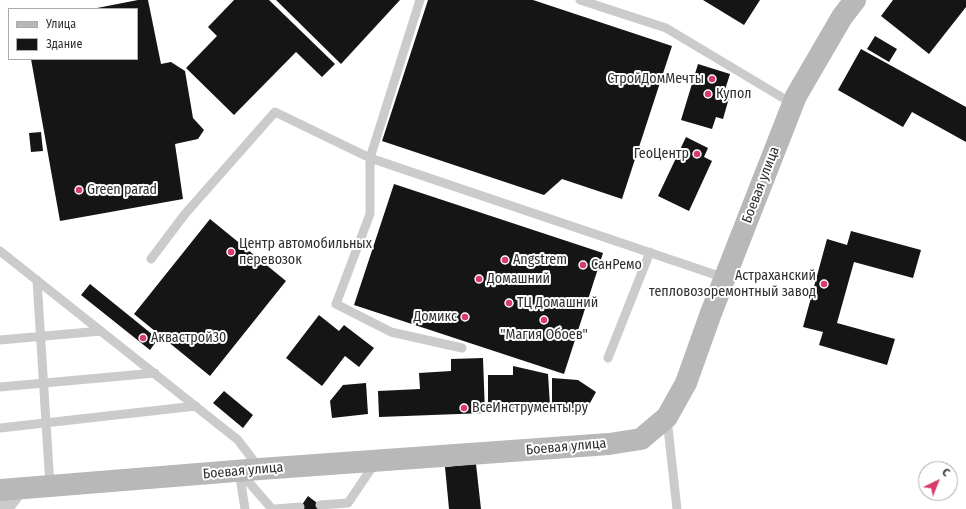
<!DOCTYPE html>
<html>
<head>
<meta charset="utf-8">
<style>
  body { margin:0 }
  #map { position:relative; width:966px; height:509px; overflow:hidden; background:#fff; font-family:"Fira Sans Condensed",sans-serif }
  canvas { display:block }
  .legend { position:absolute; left:8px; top:8px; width:130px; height:52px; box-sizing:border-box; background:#fff; border:1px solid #ababab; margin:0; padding:5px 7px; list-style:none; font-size:12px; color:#2e2e2e }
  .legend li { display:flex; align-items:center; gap:8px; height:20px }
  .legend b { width:20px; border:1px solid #ababab }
  .north { position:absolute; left:918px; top:461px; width:40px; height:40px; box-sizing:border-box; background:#fff; border:1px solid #ababab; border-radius:50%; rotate:43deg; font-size:11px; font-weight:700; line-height:16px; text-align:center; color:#2e2e2e }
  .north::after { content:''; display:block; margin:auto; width:14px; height:18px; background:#d83c6b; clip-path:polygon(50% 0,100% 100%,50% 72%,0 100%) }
</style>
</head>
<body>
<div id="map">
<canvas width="966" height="509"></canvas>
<ul class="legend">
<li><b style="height:5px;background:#b8b8b8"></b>Улица</li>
<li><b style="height:11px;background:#151515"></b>Здание</li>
</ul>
<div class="north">С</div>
</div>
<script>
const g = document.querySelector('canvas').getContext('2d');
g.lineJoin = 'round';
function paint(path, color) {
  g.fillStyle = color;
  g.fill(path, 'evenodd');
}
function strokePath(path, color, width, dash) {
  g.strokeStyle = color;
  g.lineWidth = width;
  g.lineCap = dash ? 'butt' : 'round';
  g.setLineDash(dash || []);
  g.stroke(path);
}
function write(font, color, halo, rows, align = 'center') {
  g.font = font + ' "Fira Sans Condensed",sans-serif';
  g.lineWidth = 4;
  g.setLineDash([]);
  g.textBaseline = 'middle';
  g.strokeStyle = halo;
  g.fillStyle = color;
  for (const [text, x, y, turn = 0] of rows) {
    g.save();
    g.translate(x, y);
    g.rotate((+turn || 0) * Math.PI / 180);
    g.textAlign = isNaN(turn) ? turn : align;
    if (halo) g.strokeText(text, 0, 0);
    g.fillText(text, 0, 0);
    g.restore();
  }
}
paint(new Path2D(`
  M138,0h10l13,64 10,-2 14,9 8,47 11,12 -6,9 -23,5 8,55 -123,22 -29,-162h106v-50l-40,-1z
  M234,0h35l66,64 -13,13 -26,-25 -62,63 -48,-47 31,-32 -9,-9z
  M276,0h124l-59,64z
  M428,0h105l139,46 -50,153 -60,-20 -18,16 -162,-54z
  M703,0h57l-16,25z
  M893,0h73v7l-37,47 -48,-38z
  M875,36l22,13 -8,13 -22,-13z
  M861,49l105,58v35l-54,-30 -9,15 -65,-37z
  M698,64l32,10 -7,22 6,2 -6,21 -7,-2 -4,12 -31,-9z
  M41,132l2,19 -12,1 -2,-19z
  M686,137l22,11 -4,9 8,4 -23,50 -31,-15z
  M394,184l209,69 -39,121 -210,-69z
  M210,219l76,62 -76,95 -76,-62z
  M851,231l70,19 -8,28 -59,-16 -17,61 58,16 -8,26 -68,-20 4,-13 -20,-5 24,-88 20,6z
  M90,284l68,55 -8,11 -69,-55z
  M319,315l20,16 5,-6 30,23 -15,19 -14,-11 -23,30 -36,-28z
  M483,358l2,55 -106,4 -1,-26 42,-2 -1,-16 32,-2v-12z
  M513,366l35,8 2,32 -62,4v-35h25z
  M552,378l26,2 18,12 -12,22 -20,-10 -12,-1z
  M366,383l2,31 -36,4 -2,-17 13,-16z
  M224,391l29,24 -10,13 -30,-25z
  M476,464l5,45h-32l-4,-42z
  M308,496l17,13h-26z`), '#151515');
strokePath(new Path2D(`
  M420,0l-50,158v56l-34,90 55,28 71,16
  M580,0l86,28 127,76
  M0,251l238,189 21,28
  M151,259l34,-45 90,-102 95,46 355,120
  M37,280l13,206
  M0,340l101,-9
  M608,358l42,-106
  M0,387l155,-14
  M667,419l10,90
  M0,428l196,-22
  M239,471l6,38
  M240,472l32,37
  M320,505l28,-2 27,-40
  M275,509l25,-2`), '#cbcbcb', 9);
strokePath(new Path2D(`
  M4,509l15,-20`), '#cbcbcb', 17);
strokePath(new Path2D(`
  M0,490l260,-21 349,-25 32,-5 26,-22 19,-34 25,-70 85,-217 46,-79 13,-17`), '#b8b8b8', 22);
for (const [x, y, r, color] of [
  [712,79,4,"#d83c6b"],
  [708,94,4,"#d83c6b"],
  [697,154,4,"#d83c6b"],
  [79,190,4,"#d83c6b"],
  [231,252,4,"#d83c6b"],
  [505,260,4,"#d83c6b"],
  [583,265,4,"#d83c6b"],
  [479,279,4,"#d83c6b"],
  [824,284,4,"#d83c6b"],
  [509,303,4,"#d83c6b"],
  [465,317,4,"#d83c6b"],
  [544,320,4,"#d83c6b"],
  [143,338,4,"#d83c6b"],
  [464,408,4,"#d83c6b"]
]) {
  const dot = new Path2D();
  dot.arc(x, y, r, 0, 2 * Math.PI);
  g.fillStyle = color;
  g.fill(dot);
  strokePath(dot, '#fff', 1.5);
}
write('14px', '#2e2e2e', '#fff', [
  ["СтройДомМечты",704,79,"right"],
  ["Купол",716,94],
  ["ГеоЦентр",689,154,"right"],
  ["Green parad",87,190],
  ["Центр автомобильных",239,244],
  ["перевозок",239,260],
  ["Angstrem",513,260],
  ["СанРемо",591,265],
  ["Астраханский",816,276,"right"],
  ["тепловозоремонтный завод",816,292,"right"],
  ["Домашний",487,279],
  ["ТЦ Домашний",517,303],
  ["Домикс",457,317,"right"],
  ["\"Магия Обоев\"",544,335,"center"],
  ["Аквастрой30",151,338],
  ["ВсеИнструменты.ру",472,408]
], 'left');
write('14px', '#2e2e2e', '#fff', [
  ["Боевая улица",761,185,-69],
  ["Боевая улица",566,447,-5],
  ["Боевая улица",243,471,-5]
]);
</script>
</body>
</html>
